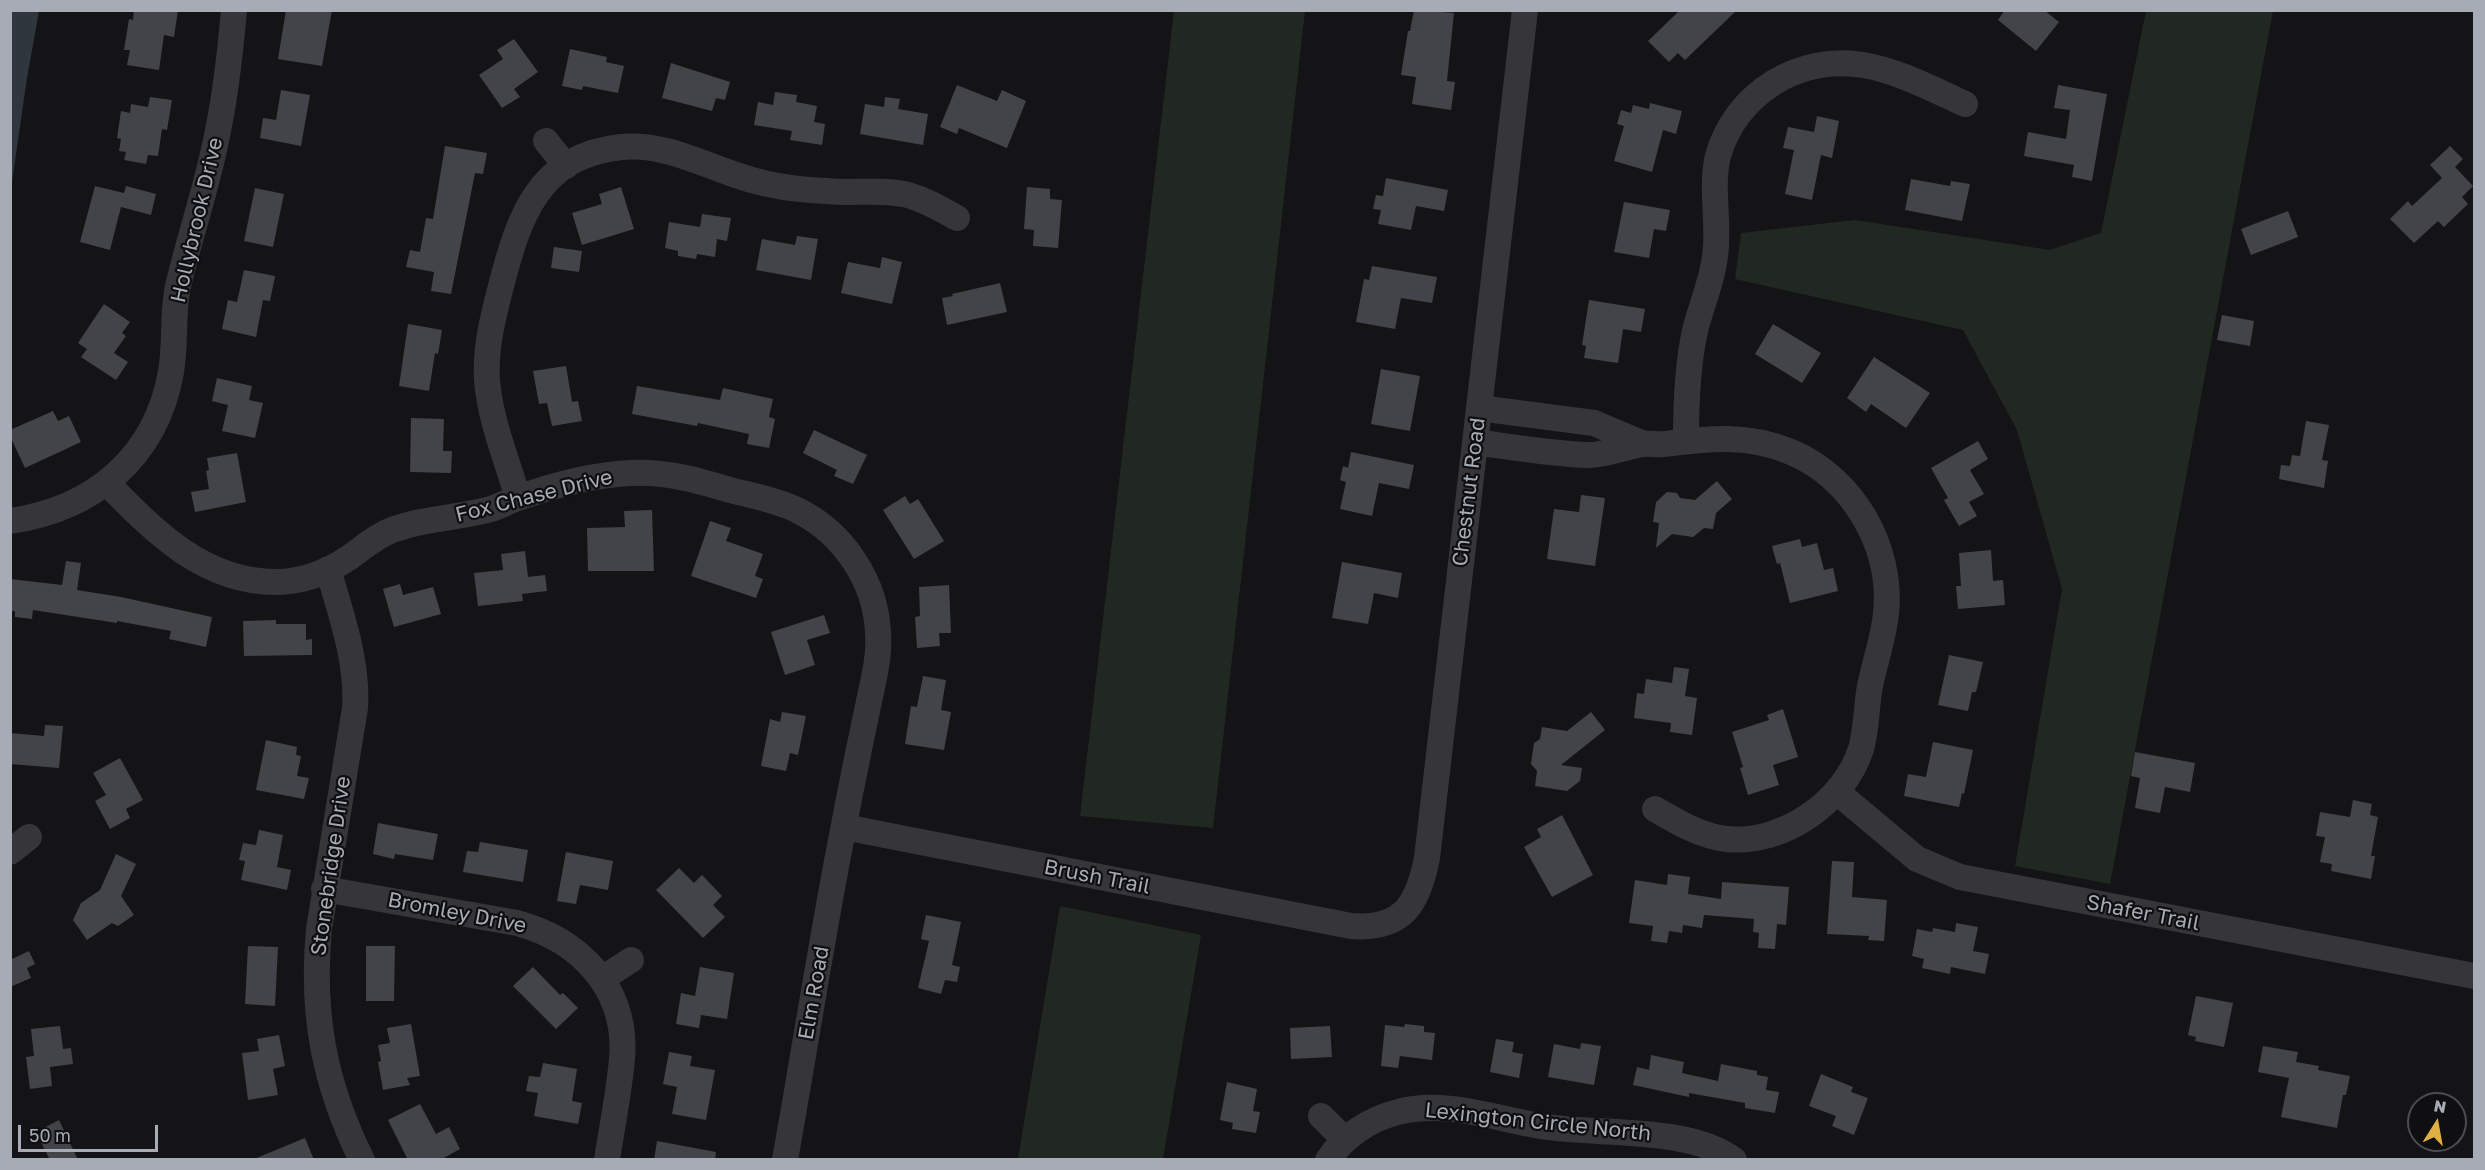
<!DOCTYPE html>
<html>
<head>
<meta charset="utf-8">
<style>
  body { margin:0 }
  #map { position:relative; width:2485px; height:1170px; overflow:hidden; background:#141416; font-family:"Golos Text",sans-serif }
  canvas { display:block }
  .frame { position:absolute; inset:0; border:12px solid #a7abb5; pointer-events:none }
  .north { position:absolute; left:2407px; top:1092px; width:60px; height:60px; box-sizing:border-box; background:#0f0f11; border:2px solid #4c4d53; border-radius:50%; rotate:11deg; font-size:16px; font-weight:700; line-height:24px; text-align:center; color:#a7abb5 }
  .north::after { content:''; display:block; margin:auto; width:21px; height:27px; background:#e0af42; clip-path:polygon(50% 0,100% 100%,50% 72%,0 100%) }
  .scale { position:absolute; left:18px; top:1125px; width:140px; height:27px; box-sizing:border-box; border:3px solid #a7abb5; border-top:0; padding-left:8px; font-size:18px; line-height:21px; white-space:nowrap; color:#a7abb5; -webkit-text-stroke:4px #0f0f11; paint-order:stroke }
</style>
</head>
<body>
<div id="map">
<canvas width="2485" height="1170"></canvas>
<div class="frame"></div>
<div class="north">N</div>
<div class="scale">50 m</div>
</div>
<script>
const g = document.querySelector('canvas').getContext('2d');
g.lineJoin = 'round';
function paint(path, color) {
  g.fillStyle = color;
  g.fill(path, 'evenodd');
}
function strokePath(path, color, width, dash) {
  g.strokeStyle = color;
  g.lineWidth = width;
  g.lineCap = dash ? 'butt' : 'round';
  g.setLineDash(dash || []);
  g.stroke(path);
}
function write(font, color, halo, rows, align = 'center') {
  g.font = font + ' "Golos Text",sans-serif';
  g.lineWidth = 4.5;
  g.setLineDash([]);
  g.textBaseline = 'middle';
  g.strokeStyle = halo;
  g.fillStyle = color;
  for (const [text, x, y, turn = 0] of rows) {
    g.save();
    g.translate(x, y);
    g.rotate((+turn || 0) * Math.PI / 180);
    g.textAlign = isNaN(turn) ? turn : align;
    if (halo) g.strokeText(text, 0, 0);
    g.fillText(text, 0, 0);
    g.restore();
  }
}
paint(new Path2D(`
  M1174,11h131l-92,817 -133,-12z
  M2146,11h127l-163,873 -95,-18 47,-277 -45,-159 -54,-100 -228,-51 6,-46 114,-13 195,30 51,-17z
  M1060,906l141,29 -38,224h-145z`), '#212822');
paint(new Path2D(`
  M11,10l28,1 -12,67 -16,111z`), '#2f363d');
paint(new Path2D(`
  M134,10h44l-4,27 -10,-2 -5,35 -32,-5 3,-15h-6l5,-31 4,1z
  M286,10h46l-10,56 -44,-7z
  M1414,10l40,3 -7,68 8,1 -4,28 -39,-6 4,-27 -15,-2 7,-44h2z
  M1680,10h57l-52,50 -7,-7 -9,9 -21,-21z
  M2005,10h39l15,12 -23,29 -38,-31z
  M514,39l24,33 -24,17 6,8 -18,11 -23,-33 24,-16 -6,-9z
  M570,49l37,8 -1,5 18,4 -6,27 -35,-7 -1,4 -20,-4z
  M671,63l59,19 -5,18 -9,-2 -4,13 -50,-13z
  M957,85l40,16 5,-11 24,11 -19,47 -48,-20 -2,6 -17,-7z
  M2058,85l49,9 -15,87 -20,-4 2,-12 -50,-9 4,-24 38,7 4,-29 -16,-2z
  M281,90l29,5 -9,51 -41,-8 3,-20 13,2z
  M775,92l22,3 -1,7 21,4 -3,16 11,2 -3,21 -32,-5 2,-9 -38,-6 4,-23 15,3z
  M150,97l22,3 -5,30 -5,-1 -4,27 -10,-1 -2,9 -22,-4 2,-8 -7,-1 2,-12 -4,-1 4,-27 9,2 1,-9 17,3z
  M885,97l15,2 -2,10 30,5 -5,31 -63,-11 5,-30 19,3z
  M1650,103l32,8 -6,23 -13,-4 -11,42 -38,-11 10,-35 -7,-2 4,-14 10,3 2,-8 16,4z
  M1817,116l22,5 -7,37 -11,-3 -9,45 -27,-6 9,-44 -11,-2 5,-21 26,5z
  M445,146l42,7 -4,21 -8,-1 -24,121 -20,-3 3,-19 -28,-5 4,-17 10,2 6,-34 7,1z
  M2450,146l13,13 -8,8 18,19 -11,11 6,7 -24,23 -6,-6 -24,22 -24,-24 18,-18 4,5 30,-28 -12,-13z
  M1386,178l62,12 -4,21 -28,-5 -5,24 -33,-6 3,-14 -8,-1 3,-14 7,1z
  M1911,179l39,7 1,-5 19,3 -8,37 -57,-11z
  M95,186l29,7 2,-7 30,8 -5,21 -30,-8 -11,43 -30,-8z
  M621,187l13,42 -52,16 -10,-32 30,-9 -3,-10z
  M1027,187l23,2v10l12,1 -4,48 -25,-2 1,-16 -10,-1z
  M255,188l29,6 -11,53 -29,-6z
  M1624,202l46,8 -4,21 -12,-2 -5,29 -35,-6z
  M2288,211l10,26 -47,18 -10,-26z
  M702,214l29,4 -4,23 -10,-2 -2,18 -18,-3 -1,5 -18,-3v-5l-13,-3 4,-26 31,5z
  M797,236l21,3 -7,41 -55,-10 6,-31 33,6z
  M554,247l28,4 -3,21 -28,-4z
  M882,257l20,5 -10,42 -51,-11 7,-31 32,6z
  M1372,266l65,11 -5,26 -31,-5 -6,31 -39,-7 8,-43 5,1z
  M244,270l31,6 -5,25 -7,-1 -7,37 -34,-8 6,-29 9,2z
  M1000,283l7,29 -60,13 -5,-27 11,-2 -1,-2z
  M1589,300l56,9 -4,23 -18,-3 -5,34 -34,-5 2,-12 -4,-1z
  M104,304l26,18 -8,11 4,3 -12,17 14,9 -12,18 -35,-23 6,-8 -9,-6z
  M2222,315l32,6 -4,25 -33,-6z
  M408,324l34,6 -4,24 -3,-1 -6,38 -30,-5z
  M1773,324l48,29 -19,30 -47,-29z
  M1874,357l56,36 -24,35 -35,-24 -5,8 -19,-14z
  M566,366l6,36 6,-1 4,20 -30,5 -5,-23 -8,1 -6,-33z
  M1381,369l39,7 -10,55 -39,-7z
  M217,378l35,8 -3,14 14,3 -8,35 -33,-7 6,-26 -16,-4z
  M637,386l83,14 3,-12 50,11 -4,18 6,2 -6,29 -22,-4 2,-10 -51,-11 -1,3 -65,-12z
  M53,411l5,10 11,-5 12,26 -56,26 -15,-32v-6z
  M411,418l33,1 -1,32h9l-1,22 -41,-1z
  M2306,421l23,4 -7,35 6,1 -4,27 -45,-9 2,-14 9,1 2,-11 8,1z
  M814,430l53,25 -14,29 -19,-8 3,-6 -34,-17z
  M1978,441l10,18 -18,11 14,24 -15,8 8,14 -18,10 -15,-26 4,-2 -17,-30z
  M1351,452l63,13 -5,24 -30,-6 -7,33 -32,-7 6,-27 -6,-2 3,-14 5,2z
  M237,453l9,49 -51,10 -4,-20 18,-3 -3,-18 3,-1 -2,-12z
  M1717,481l15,18 -16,14 -3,16 -9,-1 -11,9 -21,-3 -16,14 3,-25 -6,-1 3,-20 11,-10 10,1 3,5 15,2z
  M1581,495l24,3 -10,68 -48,-7 7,-50 25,3z
  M905,496l5,8 8,-5 26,42 -30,18 -31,-49z
  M652,510l2,61h-66l-1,-43 38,-1 -1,-16z
  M710,521l21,7 -5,13 37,13 -8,22 8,3 -7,19 -65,-22z
  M1800,539l2,8 15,-4 7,27 9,-2 5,23 -48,12 -10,-40 -3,1 -5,-18z
  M1991,550l2,31 10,-1 2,25 -47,4 -2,-23h5l-2,-33z
  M525,551l3,26 17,-2 2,16 -25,3 1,7 -45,5 -4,-33 29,-3 -2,-16z
  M66,561l15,2 -4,27 44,7 91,20 -6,30 -37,-8 2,-8 -54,-10v2l-84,-13 -1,9 -17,-2v-6h-5v-32l52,6z
  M1342,562l60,11 -4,25 -24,-5 -6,31 -36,-6z
  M400,584l3,11 30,-8 8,27 -47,13 -11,-38z
  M949,585l2,48h-12l1,13 -23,2 -2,-31 5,-1 -1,-29z
  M824,615l6,18 -23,7 8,25 -30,10 -14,-43z
  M276,620v4h30v16l6,-1v16l-68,1 -1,-35z
  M1949,655l34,7 -7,30h-4l-4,19 -30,-6z
  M1674,667l15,2 -4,27 12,2 -5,37 -22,-3 1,-9 -37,-5 3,-25 7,1 2,-15 26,4z
  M923,676l23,4 -5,30 10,2 -7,38 -39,-6 6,-38 6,1z
  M1783,709l15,48 -25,8 6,20 -31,10 -8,-27 3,-1 -11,-35 37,-12 -2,-5z
  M782,712l24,4 -8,39 -8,-2 -4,18 -25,-5 9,-47 10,3z
  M1591,712l14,18 -44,35 21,3 -2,13 -13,10 -32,-5 2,-15 -6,-7 3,-21 6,-4 2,-12 25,4z
  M45,725l18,1 -4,42 -49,-4v-31l34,3z
  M266,740l31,7 -1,8 5,1 -4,20 12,2 -5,21 -48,-9z
  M1933,742l40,8 -9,44 -2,-1 -3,14 -55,-11 4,-22 18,3z
  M2135,752l60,11 -5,29 -25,-5 -5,26 -25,-5 5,-30 -9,-2z
  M120,758l23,42 -17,9 4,9 -20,11 -15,-28 11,-6 -13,-22z
  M2353,800l19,4 -2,11 8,2 -7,39h4l-4,23 -40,-8 1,-7 -12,-2 5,-25 -9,-1 4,-24 30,5z
  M1562,815l31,60 -41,22 -28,-50 17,-10 -4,-8z
  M378,823l60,11 -5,26 -38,-6 -1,5 -21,-5z
  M259,830l24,5 -6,32 14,3 -4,20 -46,-10 4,-19 -6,-1 4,-17 13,2z
  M480,842l48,8 -5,32 -60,-10 4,-21 11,1z
  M566,852l47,9 -5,29 -28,-5 -4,19 -19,-3z
  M116,854l20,10 -15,32 13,19 -16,11 -6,-3 -25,17 -14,-20 8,-17 19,-13z
  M1832,861l22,1 -2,35 35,3 -3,41 -16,-1 1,-4 -42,-2z
  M679,868l15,15 8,-8 20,21 -9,9 12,12 -22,21 -47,-48z
  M1668,874l22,3 -2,17 33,5 1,-17 67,5 -3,38 -9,-1 -2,25 -17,-1 1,-15 -6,-1 1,-13 -50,-4 -2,13 -19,-3 -1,8 -13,-2 -2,12 -16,-2 2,-15 -24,-3 6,-43 32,5z
  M926,915l35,7 -9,43 8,2 -3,15 -12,-2 -4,14 -23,-6 11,-47 -8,-2z
  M1956,923l22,4 -5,24 16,3 -4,20 -34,-7 -1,7 -28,-6 2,-9 -12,-3 5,-27 15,3 1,-4 22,4z
  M248,946l30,1 -3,59 -30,-2z
  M366,946h29l-1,55h-28z
  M29,951l6,13 -8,4 4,10 -21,9v-27z
  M533,967l27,28 3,-2 15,15 -22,21 -43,-43z
  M700,967l34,6 -7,46 -26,-4 -2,13 -23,-4 5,-31 14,3z
  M2196,996l37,7 -9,44 -29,-6 1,-4 -8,-2z
  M411,1024l9,52 -13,2 3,7 -27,5 -5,-28 3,-1 -3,-16 12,-2 -3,-15z
  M1405,1024l19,2v6l11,1 -3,27 -32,-4 -2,12 -17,-2 4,-41 19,2z
  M60,1026l3,23 8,-1 2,16 -23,3 2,19 -22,3 -4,-32 8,-1 -3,-27z
  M1330,1026l2,31 -41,2 -1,-31z
  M279,1035l6,31 -12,3 5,26 -30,5 -6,-47 17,-2 -2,-12z
  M1496,1039l18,3 -2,10 11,2 -4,24 -29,-6z
  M1581,1043l20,3 -7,39 -46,-8 6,-33 26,5z
  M2263,1046l35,6 -2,10 23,4 -1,4 32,6 -4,19h-3l-6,33 -56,-11 8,-39 -31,-6z
  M669,1052l23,4 -2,10 25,4 -9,50 -34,-6 5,-27 -14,-3z
  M1651,1055l33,7 -2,11 36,8 3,-17 36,7v4l11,2 -2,13 13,2 -4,21 -30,-5v-5l-56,-10v4l-56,-12 4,-18 12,3z
  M543,1063l34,6 -5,32 10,2 -4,21 -44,-8 4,-23 -12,-2 3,-15 11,1z
  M1821,1074l32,13 -2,5 17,6 -14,37 -22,-9 4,-10 -27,-10z
  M1227,1082l30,7 -4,22 7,1 -4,21 -24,-4 1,-6 -13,-3z
  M420,1104l16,30 13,-7 11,22 -20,11h-32l-20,-40z
  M59,1120l19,40h-28l-14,-28z
  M305,1138l9,22h-59l-1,-1z
  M657,1141l59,11 -1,8h-61z`), '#434449');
strokePath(new Path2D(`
  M546,141l20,25
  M1479,408l115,15 50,21
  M1686,440c0,-36 1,-74 9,-109 6,-26 17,-48 20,-75 5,-33 -5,-67 3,-100 17,-62 81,-102 145,-91 36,6 69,24 102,39
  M1475,442c37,5 76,12 114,13 17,0 36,-8 53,-11 8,-1 16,1 23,0 44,-6 84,-10 126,8 62,26 102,95 95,162 -3,25 -11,48 -16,72 -4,21 -3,42 -9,63 -17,53 -78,96 -135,90 -25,-3 -49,-17 -71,-30
  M107,483c47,48 96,99 169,99 26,0 52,-10 74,-25 14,-10 26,-21 42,-27 32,-12 67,-12 99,-21 9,-3 18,-8 27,-11 36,-13 74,-23 112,-25 35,-2 67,7 100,17 23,6 47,10 69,21 45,23 77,71 79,122 2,26 -6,52 -11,78 -8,38 -16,76 -23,114 -22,111 -39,223 -59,335
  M518,498c-11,-38 -28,-78 -31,-118 -2,-32 6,-63 14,-94 18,-69 37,-130 120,-139 54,-5 99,29 152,38 24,5 47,6 72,7 20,0 43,-2 63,3 18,5 33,14 49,23
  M10,521c84,-12 146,-64 161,-149 5,-28 1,-58 7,-86 11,-47 27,-93 37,-141 10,-44 15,-89 19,-135
  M328,569c13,46 30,91 27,139l-36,221c-8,84 5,155 43,231
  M1837,792l80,67 43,18 514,99
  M844,827l507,99c52,4 67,-22 76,-68l98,-848
  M10,852l19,-15
  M324,889l193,34c63,17 111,66 105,136 -3,34 -10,67 -15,101
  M602,979l29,-19
  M1321,1116l24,24
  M1328,1160c16,-24 42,-41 70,-48 48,-13 101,8 149,15 54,8 141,-1 187,33`), '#36363a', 26);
write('21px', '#a7abb5', '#0f0f11', [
  ["Hollybrook Drive",197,220,-77],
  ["Chestnut Road",1469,492,-83],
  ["Fox Chase Drive",534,496,-14],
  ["Stonebridge Drive",331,866,-82],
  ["Brush Trail",1097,877,11],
  ["Bromley Drive",457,913,11],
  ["Shafer Trail",2143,913,11],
  ["Elm Road",814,993,-80],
  ["Lexington Circle North",1538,1122,6]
]);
</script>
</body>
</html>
